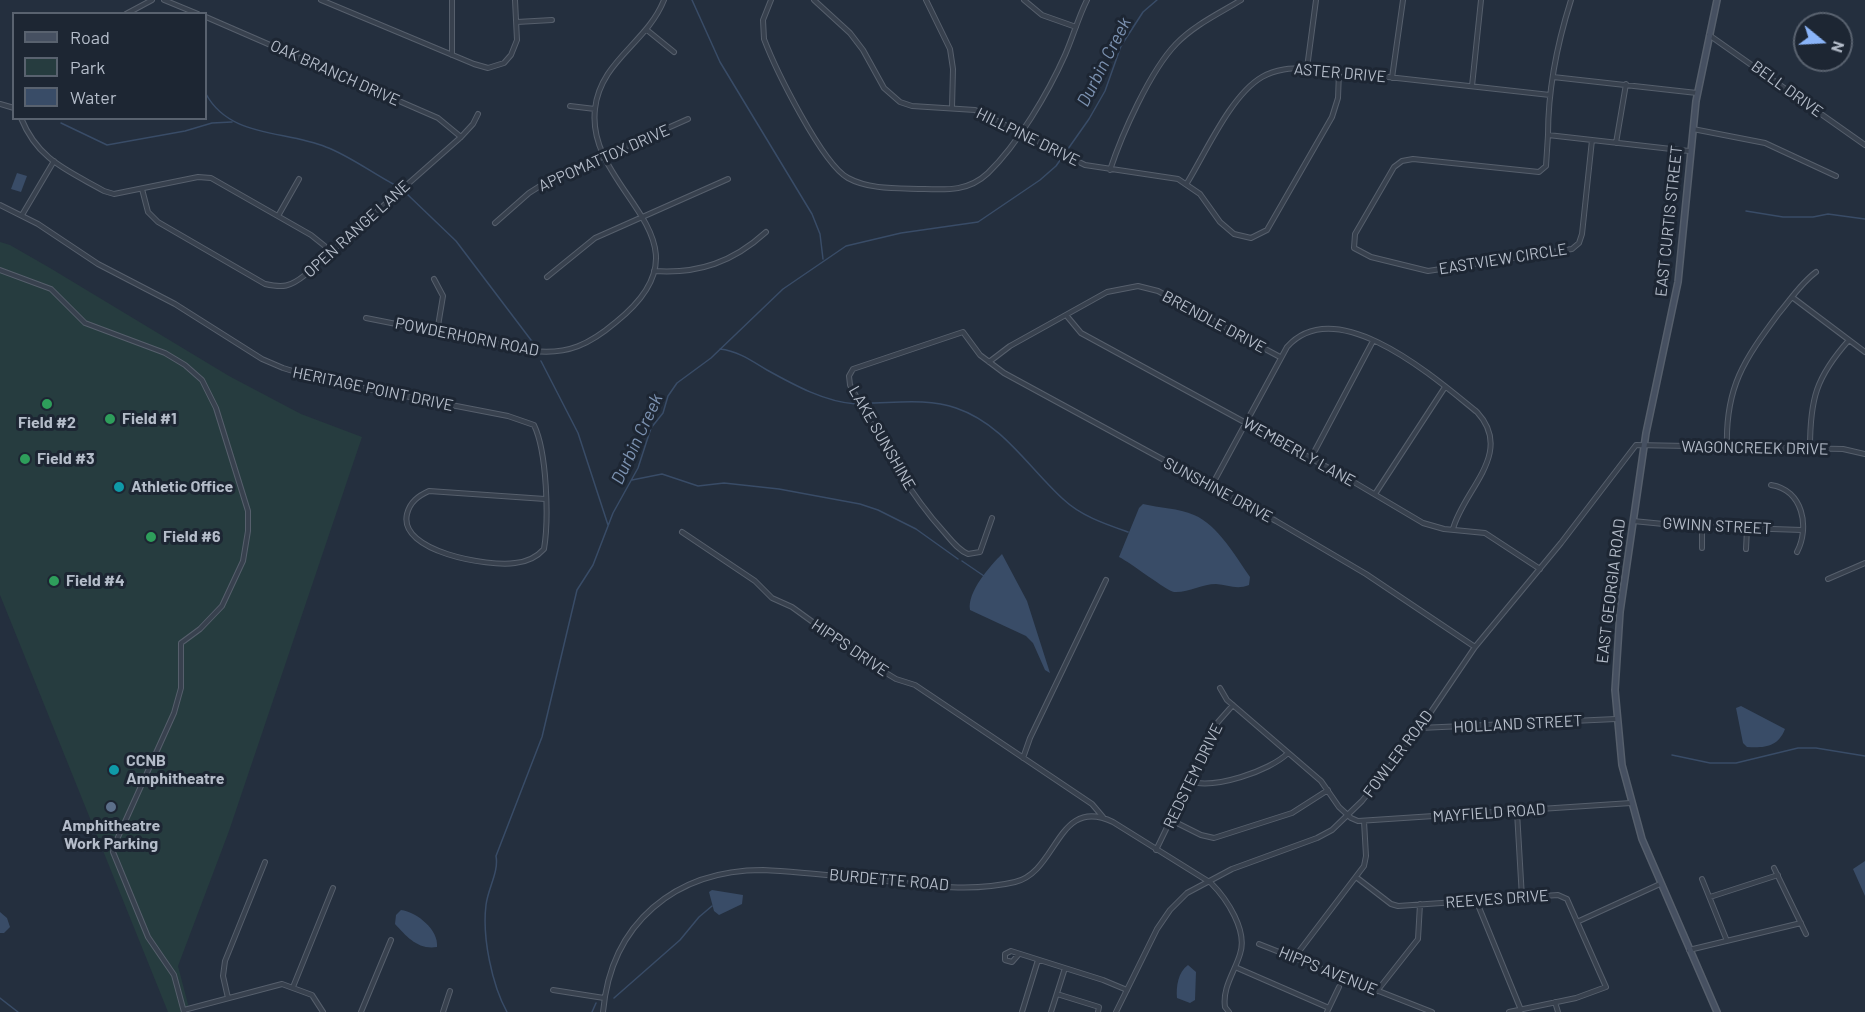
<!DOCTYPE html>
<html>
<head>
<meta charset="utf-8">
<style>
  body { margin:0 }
  #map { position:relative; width:1865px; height:1012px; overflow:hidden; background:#242f3e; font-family:Barlow,sans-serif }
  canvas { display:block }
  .legend { position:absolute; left:12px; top:12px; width:195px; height:108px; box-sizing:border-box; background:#1d2633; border:2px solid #59626f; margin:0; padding:8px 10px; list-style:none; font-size:18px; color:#b4bcc9 }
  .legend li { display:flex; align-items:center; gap:12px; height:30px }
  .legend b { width:30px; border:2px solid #59626f }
  .north { position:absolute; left:1793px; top:12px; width:60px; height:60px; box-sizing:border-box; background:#1d2633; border:2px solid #59626f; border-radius:50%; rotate:108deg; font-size:16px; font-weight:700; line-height:24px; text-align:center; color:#b4bcc9 }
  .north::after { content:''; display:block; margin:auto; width:21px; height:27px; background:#8ab4f8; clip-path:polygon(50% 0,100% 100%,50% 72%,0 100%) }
</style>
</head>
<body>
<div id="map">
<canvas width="1865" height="1012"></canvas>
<ul class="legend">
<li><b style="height:8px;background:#465061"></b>Road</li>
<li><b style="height:16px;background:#263c3f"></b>Park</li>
<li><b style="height:16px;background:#394c67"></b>Water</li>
</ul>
<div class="north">N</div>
</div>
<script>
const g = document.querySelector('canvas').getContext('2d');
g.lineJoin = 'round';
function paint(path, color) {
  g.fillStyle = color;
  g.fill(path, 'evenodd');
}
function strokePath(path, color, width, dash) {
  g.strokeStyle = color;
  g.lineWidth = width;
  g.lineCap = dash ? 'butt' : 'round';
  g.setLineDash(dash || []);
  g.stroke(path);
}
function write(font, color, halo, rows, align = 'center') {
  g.font = font + ' Barlow,sans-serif';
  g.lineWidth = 6;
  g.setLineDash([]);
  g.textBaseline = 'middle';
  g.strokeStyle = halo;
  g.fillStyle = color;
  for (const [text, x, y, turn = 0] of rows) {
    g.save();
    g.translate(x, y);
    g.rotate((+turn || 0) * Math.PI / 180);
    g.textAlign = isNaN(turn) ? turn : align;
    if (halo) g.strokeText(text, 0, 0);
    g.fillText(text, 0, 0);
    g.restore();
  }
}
paint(new Path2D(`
  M0,242l10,3 40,23 179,108 72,38 61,23 -133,394 -51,135 12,46h-22l-168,-417z`), '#263c3f');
paint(new Path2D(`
  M17,173l10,3 -6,16 -10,-3z
  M1143,504c16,4 36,4 51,11 24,10 42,42 56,62l-1,8c-12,5 -21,0 -33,-1 -14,0 -28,9 -42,8 -7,-1 -43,-29 -55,-35l20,-49z
  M1002,554l25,47 23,72 -5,-3 -12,-27 -7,-7 -56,-26c-3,-18 20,-44 32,-56z
  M1741,706l44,23c-7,18 -20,19 -38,18l-4,-4 -7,-35z
  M1865,861v35l-12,-27z
  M712,890l31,5 -1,9 -23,11 -5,-4 -5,-19z
  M401,910c16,2 38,20 36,37 -19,3 -30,-10 -42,-23l1,-9z
  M0,912l7,6 3,9 -6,6h-4z
  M1188,965l8,7 -1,28 -5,3 -13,-5c-1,-11 1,-26 11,-33z`), '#394c67');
strokePath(new Path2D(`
  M692,0l28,62 92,152 8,20 3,25
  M206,94c24,44 78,36 120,53 24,9 46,26 69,38
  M61,123l46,22 78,-14 27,-8 20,-1
  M408,195l48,46 78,103
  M1746,211l37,6h30l15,-3 37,5
  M720,349c18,2 32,12 47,21 27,15 58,32 89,34
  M541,361l37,72 30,92
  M865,403c29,0 63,-5 91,5 47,16 72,59 107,91 18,17 42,25 65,33
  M632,480l30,-6 36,12 26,-3 55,6 81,15 18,6 38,19 42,30
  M962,561l22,15
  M1672,755l38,8h26l62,-15h18l49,8
  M0,998l18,14
  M614,998l66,-58 19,-23 13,-11
  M507,1012c-15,-27 -25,-75 -21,-107 2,-17 13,-33 10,-49l46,-119 35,-147 16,-25 20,-52 25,-45 13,-40 12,-15 5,-17 9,-13 34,-25 72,-69 63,-43 55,-13 77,-11 62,-42 16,-14 33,-47 16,-28 16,-45 22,-34 14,-12
  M592,1012l4,-9`), '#394c67', 1.5);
const minor = new Path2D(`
  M164,0l34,14
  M321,0l153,64 14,4 16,-5 7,-8 6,-15 -2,-40
  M452,0v55
  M771,0l-8,20 1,19c11,29 58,125 84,139 22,12 51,10 76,11 24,1 45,2 64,-16 30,-29 60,-80 77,-118 8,-18 13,-37 22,-55
  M814,0l36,33 13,17 21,38 16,14 12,4 63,4 110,55 93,14 22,15 20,28 14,12 17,4 16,-8 65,-113 6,-19 1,-26
  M926,0l24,49 3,20 -1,38
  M1024,0l18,15 34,12
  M1571,0c-14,44 -23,89 -23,135l141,16
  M126,14l26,-14
  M206,17l232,101 23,19
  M517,22l35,-2
  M647,30l27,22
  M1709,35l156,110
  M1307,68l9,-68
  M1553,77l144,16
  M1392,78l11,-78
  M1472,86l9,-86
  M0,104l14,4
  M570,106l25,3
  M21,118c17,42 46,52 83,73l10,3 84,-17 13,1 100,57 20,16
  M1693,129l72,14 71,33
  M1548,135l-2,31 -7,6 -126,-13 -11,2 -8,6 -39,67 -1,14 17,9 57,14 144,-22 7,-6 3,-9 10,-94
  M1616,143l10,-59
  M1110,170c12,-36 40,-99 66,-126 18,-19 44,-31 65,-44
  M1187,183c19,-31 44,-88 75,-106 14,-8 29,-9 45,-9l243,27
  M142,189l6,23 10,10 107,62c18,4 25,3 40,-9l156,-138 12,-13 5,-10
  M0,205l38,19 60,40 77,40 87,55 21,9 39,12 186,36 26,9c13,27 15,94 10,124 -8,9 -18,13 -29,14 -26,4 -117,-11 -108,-49 3,-12 11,-18 22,-23l116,8
  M22,215l32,-54
  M278,216l21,-37
  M495,223l34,-30 19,-12 140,-62
  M0,270l51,19 34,34 80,30 20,12 17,15 14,28 32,103v20l-5,30 -21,45 -22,23 -19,14v45l-7,25 -60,133 -1,6 35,85 26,38 10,37
  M654,271c45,3 79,-9 112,-39
  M547,277l48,-39 133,-59
  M434,279l9,17 -6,36
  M1792,297l73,55
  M1066,315l15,18 266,145 76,45 21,6 41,4 55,36
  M366,318l167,33c35,4 57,-7 83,-29 105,-84 -31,-129 -21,-213 5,-48 52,-66 69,-109
  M989,362l21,-16 97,-54 31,-6 20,5 122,66
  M1727,448c-2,-61 17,-88 52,-135 12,-14 22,-30 37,-41
  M1810,448c0,-49 6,-71 39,-108
  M1311,458l62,-117
  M1771,485c32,5 39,42 26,67
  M1211,487l76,-140c50,-56 149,32 190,65 38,41 -14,78 -24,117
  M1375,494l70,-107
  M992,518l-12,34 -12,2c-10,-4 -17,-14 -24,-22 -39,-43 -66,-96 -94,-147l-1,-9 4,-7 110,-37 17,23 24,18 272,148 90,53 109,73
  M1633,521l51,5 118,4
  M682,532l73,49 17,17 20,9 76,55 28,17 19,6 177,119 11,13
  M1702,548v-22
  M1746,549l1,-20
  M1828,579l37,-16
  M1220,688l7,12 94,81 18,26 12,11 7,3 273,-18
  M1420,728l196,-9
  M1023,758l7,-20 76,-158
  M1189,781c24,9 81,-10 99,-28
  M1517,812l5,86
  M1171,820l30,15 13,3 78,-25 36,-23
  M1156,850l62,-128 15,-17
  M1774,868l32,66
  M1356,877l35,27 7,2 160,-11 9,4 39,88 -30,11 -67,14
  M1702,879l25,62
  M1710,897l68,-22
  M1476,900l45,110
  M1579,921l81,-37
  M1259,944l173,68
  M1689,950l112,-27
  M1019,954l-7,8 -7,-2v-6l6,-3 92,29 24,10
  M1294,958l70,-92 2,-10 -2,-35
  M1235,967l94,41
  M293,987l40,-99
  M553,990l51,8
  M1377,991l41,-52 2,-35
  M1057,994l42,13 -1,5
  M228,998l-5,-22 2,-15 40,-99
  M1555,1002l3,10
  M184,1010l98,-26 30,11 11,17
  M361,1012l30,-72
  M443,1012l7,-21
  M603,1012c8,-89 72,-142 160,-142 41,2 82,7 123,11 41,5 88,11 129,1 43,-10 42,-87 98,-60l98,61c16,16 37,48 29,71 -5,17 -18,34 -15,53l4,5
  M1022,1012l16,-52
  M1051,1012l14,-44
  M1116,1012l41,-83 13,-19 17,-17 45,-24 85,-31 15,-8 30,-29 58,-73 55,-81 86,-104 75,-98 207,4 22,5
  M1327,1012l12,-25`);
const secondary = new Path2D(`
  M1717,1012l-75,-173 -20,-74 -7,-75 5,-78 26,-179 32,-151 18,-181 21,-101`);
strokePath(minor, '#565f6c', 6);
strokePath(secondary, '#565f6c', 8);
strokePath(minor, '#38414e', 4);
strokePath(secondary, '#465061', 5);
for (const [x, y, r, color] of [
  [47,404,6,"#2e9e5b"],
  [110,419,6,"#2e9e5b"],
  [25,459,6,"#2e9e5b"],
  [119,487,6,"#0f9aa8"],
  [151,537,6,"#2e9e5b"],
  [54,581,6,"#2e9e5b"],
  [114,770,6,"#0f9aa8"],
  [111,807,6,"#5c6f8a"]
]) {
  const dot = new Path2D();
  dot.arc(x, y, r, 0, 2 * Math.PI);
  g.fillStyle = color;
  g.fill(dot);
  strokePath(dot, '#1d2633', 2);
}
write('16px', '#b4bcc9', '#1d2633', [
  ["OAK BRANCH DRIVE",335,73,24],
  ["ASTER DRIVE",1340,73,5],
  ["BELL DRIVE",1787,89,36],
  ["HILLPINE DRIVE",1028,137,26],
  ["APPOMATTOX DRIVE",604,158,-24],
  ["EAST CURTIS STREET",1669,221,-84],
  ["OPEN RANGE LANE",357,229,-42],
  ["EASTVIEW CIRCLE",1503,259,-9],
  ["BRENDLE DRIVE",1214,322,28],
  ["POWDERHORN ROAD",467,337,11],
  ["HERITAGE POINT DRIVE",373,389,12],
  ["LAKE SUNSHINE",882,438,60],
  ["WAGONCREEK DRIVE",1755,448,1],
  ["WEMBERLY LANE",1299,452,29],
  ["SUNSHINE DRIVE",1218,490,28],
  ["GWINN STREET",1717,526,3],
  ["EAST GEORGIA ROAD",1611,591,-83],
  ["HIPPS DRIVE",850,648,34],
  ["HOLLAND STREET",1518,724,-3],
  ["FOWLER ROAD",1398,754,-53],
  ["REDSTEM DRIVE",1193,776,-64],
  ["MAYFIELD ROAD",1489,813,-4],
  ["BURDETTE ROAD",889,880,5],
  ["REEVES DRIVE",1497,899,-4],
  ["HIPPS AVENUE",1328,971,22]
]);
write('bold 16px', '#b4bcc9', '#1d2633', [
  ["Field #1",122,419],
  ["Field #2",47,423,"center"],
  ["Field #3",37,459],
  ["Athletic Office",131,487],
  ["Field #6",163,537],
  ["Field #4",66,581],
  ["CCNB",126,761],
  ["Amphitheatre",126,779],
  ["Amphitheatre",111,826,"center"],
  ["Work Parking",111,844,"center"]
], 'left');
write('italic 18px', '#7c92b1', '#1d2633', [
  ["Durbin Creek",1104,62,-63],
  ["Durbin Creek",637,439,-65]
]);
</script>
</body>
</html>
